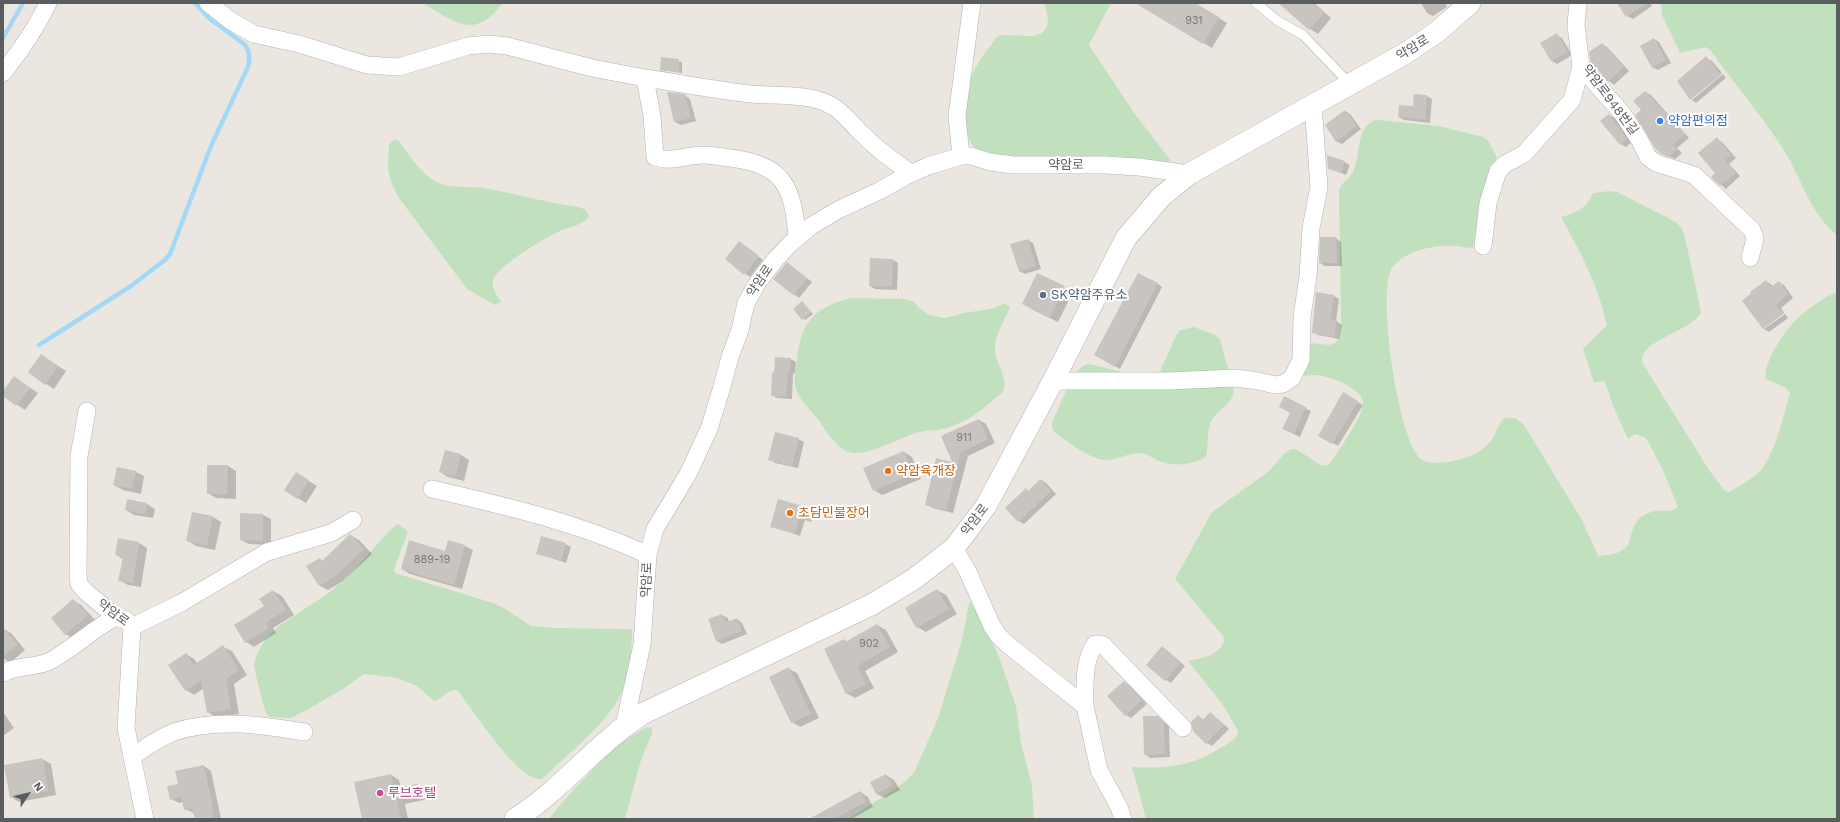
<!DOCTYPE html>
<html>
<head>
<meta charset="utf-8">
<style>
  body { margin:0 }
  #map { position:relative; width:1840px; height:822px; overflow:hidden; background:#ebe7e0; font-family:"Work Sans",sans-serif }
  canvas { display:block }
  .frame { position:absolute; inset:0; border:4px solid #595d60; pointer-events:none }
  .north { position:absolute; left:8px; top:774px; width:40px; height:40px; -webkit-text-stroke:3px #fff; paint-order:stroke; rotate:55deg; font-size:11px; font-weight:700; line-height:16px; text-align:center; color:#595d60 }
  .north::after { content:''; display:block; margin:auto; width:14px; height:18px; background:#595d60; clip-path:polygon(50% 0,100% 100%,50% 72%,0 100%) }
</style>
</head>
<body>
<div id="map">
<canvas width="1840" height="822"></canvas>
<div class="frame"></div>
<div class="north">N</div>
</div>
<script>
const g = document.querySelector('canvas').getContext('2d');
g.lineJoin = 'round';
function paint(path, color) {
  g.fillStyle = color;
  g.fill(path, 'evenodd');
}
function strokePath(path, color, width, dash) {
  g.strokeStyle = color;
  g.lineWidth = width;
  g.lineCap = dash ? 'butt' : 'round';
  g.setLineDash(dash || []);
  g.stroke(path);
}
function write(font, color, halo, rows, align = 'center') {
  g.font = font + ' "Work Sans","Noto Sans KR",sans-serif';
  g.lineWidth = 4;
  g.setLineDash([]);
  g.textBaseline = 'middle';
  g.strokeStyle = halo;
  g.fillStyle = color;
  for (const [text, x, y, turn = 0] of rows) {
    g.save();
    g.translate(x, y);
    g.rotate((+turn || 0) * Math.PI / 180);
    g.textAlign = isNaN(turn) ? turn : align;
    if (halo) g.strokeText(text, 0, 0);
    g.fillText(text, 0, 0);
    g.restore();
  }
}
paint(new Path2D(`
  M422,3h81c-29,38 -48,19 -81,0z
  M1044,3h67l-22,42 46,69 36,47 -11,3 -141,-3 -32,-6 -14,-9 -8,-14 -1,-18 2,-28 14,-26 17,-23 4,-2 32,1 9,-3 5,-6 1,-10z
  M1661,3h176v232c-28,-22 -36,-59 -55,-88 -22,-33 -48,-64 -71,-96l-6,-4 -25,6 -18,-38z
  M1378,120l61,6 44,11 5,3 9,17c-14,29 -18,60 -24,91 -7,0 -14,-2 -21,-2 -20,-1 -48,5 -60,22 -16,24 7,178 30,192 9,6 35,1 45,-3 10,-3 20,-10 26,-19 5,-9 4,-13 12,-20h10l9,7 58,95 16,36c11,-1 21,-1 29,-10 3,-3 3,-10 5,-14 5,-19 22,-23 39,-21l7,-4 -16,-39 -16,-30 -11,-4 -7,5 -14,-31 -10,-28 -10,3 -11,-34 24,-24c-10,-42 -26,-72 -46,-108 15,-4 26,-9 32,-24l17,-2 7,1 57,29 6,5 4,7 17,79c-8,20 -65,28 -58,52l66,106 16,21 4,1 4,-2c9,-6 21,-12 28,-20 15,-19 22,-53 29,-77l-4,-5 -20,-9c-4,-16 20,-50 32,-61 11,-10 26,-21 39,-26v527h-691l-14,-52c35,2 61,-1 92,-21 6,-4 13,-7 14,-15l-15,-26 -35,-44c14,-3 30,-5 36,-19l-1,-6 -48,-57 37,-67 56,-40 17,-19 6,-4h5l26,17 6,-1c9,-11 35,-49 35,-62 1,-14 -36,-28 -47,-28 -7,0 -15,2 -22,3l17,-35 18,2 6,-2 4,-6 2,-13 -2,-135c4,-8 12,-11 15,-20 7,-17 2,-46 24,-49z
  M393,140h5c11,14 21,32 37,41 13,8 33,5 48,7 32,5 63,15 96,19l7,3 3,6c-6,10 -19,10 -29,15 -14,6 -63,35 -67,49 -2,8 4,15 8,22l-6,3 -28,-16 -68,-91c-12,-22 -12,-29 -10,-53z
  M851,298l55,1 8,3 5,6 10,7 16,3 19,-5 27,-4 15,-6 4,5c-6,13 -16,29 -15,43 1,13 14,28 8,40 -2,4 -8,7 -11,10 -14,13 -31,24 -50,28 -6,2 -12,1 -18,2 -19,3 -53,25 -72,22 -14,-3 -25,-20 -32,-31 -8,-11 -23,-23 -25,-37 -1,-7 1,-17 2,-24 3,-38 17,-54 54,-63z
  M1194,327l21,8 5,4 14,52c-2,14 -16,18 -22,29 -6,11 -3,25 -6,37 -13,7 -29,10 -45,5 -8,-3 -13,-9 -23,-9 -14,1 -27,11 -42,5 -15,-5 -29,-17 -42,-26l-2,-5v-4c5,-11 21,-52 31,-57 1,-1 4,-1 6,-2 19,4 54,16 71,7l16,-35 4,-6z
  M398,524l9,6v4l-13,36 1,3 98,30 11,5 27,18 23,2 77,1 1,2c0,24 -3,53 -17,74 -19,27 -49,51 -73,74 -24,4 -70,-72 -85,-89 -11,-1 -14,9 -23,11l-17,-15 -20,-8 -33,-4 -21,15 -40,23 -12,6 -22,-1 -4,-6 -9,-35 -2,-12 4,-12 8,-14 13,-12 48,-32 20,-16 43,-48z
  M972,601l6,9 21,47 17,49 5,37 11,42 2,34h-186l47,-30 12,-9 8,-9 23,-53 24,-78 7,-37z
  M647,727l5,1v6l-11,26 -16,59h-75c5,-12 63,-71 76,-80 7,-4 14,-8 21,-12z`), '#c1e1be');
paint(new Path2D(`
  M1138,3h56l33,20 -15,25z
  M1290,3h24l17,15 -13,16 -8,-5z
  M1421,3h24l2,4 -14,9 -6,-3z
  M1619,3h31l2,3 -19,13 -6,-3z
  M1557,35l5,3 10,17 -15,9 -5,-3 -10,-18z
  M1654,39l5,3 12,21 -13,7 -6,-3z
  M1602,44l5,3 22,24 -15,14 -5,-4 -17,-19z
  M662,58l20,4v11l-21,-3z
  M1706,58l6,3 10,12 -30,25v2l-14,-19z
  M1723,74l3,4 -30,25 -4,-3z
  M1646,92l5,3 38,43 -12,10 5,5 -7,6 -10,-4 -23,-45z
  M684,95l6,4 6,22 -15,4 -6,-3z
  M1415,95l12,1 5,3 -2,24 -26,-3 -5,-3 15,-10z
  M1345,111l5,3 11,15 -19,15 -6,-3z
  M1609,115l6,3 17,24 -6,5 -5,-3z
  M1717,139l5,3 14,16 -7,6 11,12 -14,13 -14,-12 5,-4z
  M1344,162l6,3 -4,10 -17,-7z
  M1336,238l5,4 1,24h-17l-5,-3z
  M1028,240l5,3 8,26 -16,5 -6,-3z
  M744,246l19,14 -13,17 -24,-18z
  M893,260l5,3 -1,27 -22,-1 -5,-3z
  M787,263l25,19 -13,16 -25,-19z
  M1037,274l36,18 -15,30 -27,-13z
  M1766,281l7,5 6,-4 5,3 9,13 -12,10 3,5 -20,14v2h-1z
  M1157,283l5,4 -42,82 -25,-14z
  M1317,293l17,3 5,3 -3,22 6,4 -3,14 -21,-4 -5,-3z
  M802,302l11,12 -8,6 -11,-11z
  M1785,314l3,4 -19,14 -5,-3z
  M41,355l25,16 -12,18 -8,-5z
  M790,359l6,3 -1,12 -2,-1 -1,26 -15,-1 -5,-3 3,-21z
  M14,377l24,16 -13,17 -22,-15v-3z
  M1343,394l20,11 -25,41 -19,-11z
  M1284,398l27,13 -11,26 -17,-8 8,-16z
  M979,420l7,4 9,19 -27,13 -15,57 -20,-5 -7,-4 28,-40z
  M798,439l6,3 -6,26 -23,-5 -5,-3z
  M445,451l16,4 8,5 -5,21 -16,-4 -8,-5z
  M904,452l8,5 9,22 -39,16 -8,-5z
  M228,466l8,5v28l-20,-1 -8,-5z
  M136,472l8,4 -3,18 -18,-4 -9,-5z
  M304,478l13,8 -11,17 -21,-13z
  M1041,480l5,3 10,11 -32,30 -5,-3 7,-31 3,1z
  M147,504l8,5 -2,9 -19,-3 -8,-5z
  M808,509l6,3 -3,10 -6,-2 -5,16 -29,-10z
  M241,514l22,1 8,4v26l-22,-1 -8,-4z
  M213,517l8,5 -6,28 -19,-4 -8,-5z
  M350,535l9,5 13,14 -29,27 -15,9 -8,-4v-27l3,2z
  M119,539l20,4 8,5 -6,39 -13,-2 -9,-5 4,-21 -7,-4z
  M449,541l16,5 8,4 -11,39 -52,-15 -8,-5 44,-17z
  M565,544l6,3 -5,16 -29,-10z
  M937,590l9,5 11,19 -31,18 -9,-5 -11,-19z
  M273,591l9,5 12,19 -21,13 3,5 -22,14 -8,-5z
  M73,600l8,5 14,15 -21,19 -8,-5 -14,-16z
  M722,615l6,3 1,4 8,-3 5,4 5,11 -25,10 -5,-3 -8,-21z
  M877,625l9,5 12,22 -33,19 9,17 -19,10 -9,-5 -2,-53 3,2z
  M4,629l8,5 13,16 -15,13 -7,-5z
  M223,647l9,4 15,24 -13,9 5,30 -23,3 -8,-5 -4,-24 -10,7 -8,-5v-36l8,5 3,4z
  M1167,651l18,15 -14,17 -5,-3z
  M789,669l8,4 22,45 -19,9 -8,-5z
  M1124,682l5,3 18,19 -16,14 -5,-3z
  M3,712l11,16 -11,8z
  M1211,713l18,16 -17,17 -5,-3 -9,-27 6,4z
  M1157,717l12,9 1,31 -20,1 -5,-4z
  M42,759l9,5 5,31 -37,7 -8,-5z
  M204,766l7,5 10,48h-25l-2,-6 -9,-4 -2,-7 -4,1 -8,-4 8,-15z
  M391,775l8,5 2,8 17,-3 8,5 2,9 -23,5 3,15h-45z
  M886,775l8,5 6,10 -15,8 -8,-4z
  M860,792l8,5 5,10 -22,12h-32z`), '#0003');
strokePath(new Path2D(`
  M3,38l20,-35
  M39,345l92,-59 34,-26 5,-6 41,-108 37,-79c2,-9 2,-16 -4,-23l-34,-25 -15,-16`), '#a3d9f7', 4.5);
paint(new Path2D(`
  M1135,3h60l24,14 -16,27z
  M1278,3h34l12,10 -15,17z
  M1617,3h30l-21,14z
  M1557,33l11,19 -17,9 -11,-18z
  M1654,38l12,22 -14,8 -12,-22z
  M1602,43l22,24 -16,15 -17,-19 -2,-11z
  M1706,56l15,19 -31,25 -13,-19z
  M661,57l18,2v13l-19,-2z
  M1645,91l40,43 -13,11 5,4 -8,8 -8,-3 -6,-6 -20,-33 6,-5 -8,-9z
  M667,92l18,2 6,24 -17,4z
  M1414,94l13,1 -2,25 -27,-3 1,-12 14,1z
  M1345,110l12,16 -21,16 -11,-17z
  M1609,114l18,25 -7,6 -20,-24z
  M1717,137l14,18 -6,5 11,13 -16,13 -9,-9 4,-4 -17,-20z
  M1327,155l18,6 -4,12 -13,-4z
  M1320,237h16l1,26h-18z
  M1028,239l8,27 -17,6 -9,-28z
  M739,241l20,15 -15,19 -19,-16z
  M870,258l23,1 -1,28 -23,-1z
  M787,262l20,16 -14,17 -20,-16z
  M1037,273l28,13 -15,32 -28,-14z
  M1138,273l20,10 -43,84 -21,-12z
  M1766,280l5,7 8,-6 9,13 -12,11 7,9 -20,15 -21,-28 9,-8 -1,-1z
  M1316,292l18,3 -4,24 7,1 -3,17 -22,-4z
  M802,301l9,11 -9,8 -9,-11z
  M41,354l17,12 -13,19 -17,-13z
  M775,357l16,1 -1,13h-2l-2,26 -15,-1 1,-24 2,1z
  M14,376l16,12 -14,18 -13,-10v-5z
  M1343,392l15,9 -26,43 -14,-8z
  M1284,396l22,11 -12,27 -12,-5 8,-16 -11,-6z
  M979,419l9,20 -27,13 -15,58 -21,-5 11,-47 16,4 -11,-26z
  M775,432l24,6 -7,28 -24,-6z
  M445,450l16,4 -6,23 -16,-5z
  M904,451l9,23 -40,17 -10,-23z
  M207,465h21l-1,29h-20z
  M117,467l19,4 -4,18 -19,-4z
  M296,472l13,8 -12,19 -13,-9z
  M1040,479l11,12 -33,31 -13,-14 21,-20 2,3z
  M127,499l20,4 -2,11 -20,-4z
  M778,499l31,9 -4,12 -6,-2 -4,16 -25,-7z
  M192,512l21,4 -6,30 -21,-5z
  M240,513l23,1v27l-23,-1z
  M350,534l14,15 -30,28 -15,9 -13,-20 14,-8 2,3z
  M541,536l25,7 -5,18 -25,-7z
  M118,538l21,4 -6,41 -15,-2 5,-24 -8,-2z
  M409,540l36,11 3,-11 17,5 -11,40 -53,-16z
  M937,589l12,20 -33,19 -11,-20z
  M273,590l13,20 -21,13 4,5 -24,15 -11,-18 30,-19 -5,-7z
  M73,599l15,16 -23,20 -14,-17z
  M722,614l4,8 11,-4 5,13 -26,10 -8,-22z
  M877,624l13,23 -33,19 9,18 -20,10 -22,-45 20,-10 1,3z
  M3,628l15,16 -15,13z
  M223,645l16,25 -13,9 5,30 -24,4 -6,-33 -16,11 -17,-26 18,-12 8,12z
  M1162,646l19,16 -16,19 -19,-16z
  M789,667l22,47 -20,9 -22,-46z
  M1124,681l18,19 -17,16 -18,-20z
  M1210,712l14,13 -18,19 -13,-13 -2,-9 7,-7 5,5z
  M1143,716h15l6,6 1,32 -21,1z
  M43,758l5,33 -38,7 -6,-33z
  M204,765l8,39 2,15h-19l-3,-11 -8,2 -3,-13 -11,3 -3,-14 11,-2 -3,-13z
  M391,774l3,14 24,-4 2,10 -23,5 4,20h-39l-8,-37z
  M886,774l6,11 -16,9 -6,-12z
  M860,791l6,11 -21,11 -10,6h-26z`), '#c8c4bf');
const service = new Path2D(`
  M1256,3l22,18 25,14 47,49`);
const minor = new Path2D(`
  M208,3l23,18 23,13 45,10 68,21 32,2 69,-21 21,-2 18,2 85,22 53,10 7,38 3,41c15,6 32,-2 48,-2 9,0 18,2 27,3 54,6 63,29 67,79
  M1578,3l-2,22 5,42 41,46 17,26 9,18 8,6 38,12 58,55 3,9 -5,19
  M3,73c18,-23 33,-44 45,-70
  M645,78c35,5 71,12 106,16 24,2 61,-1 81,12 12,6 19,18 29,27 15,15 32,28 50,40
  M961,156l-4,-40 15,-113
  M1483,246l5,-43 10,-32 7,-7 19,-10 48,-54 9,-33
  M1053,381h116l66,-3 23,3 17,4 8,-1 9,-6 9,-18 1,-43 6,-41 3,-48 8,-41 -6,-83
  M87,411l-8,45 -1,118 1,10 6,7 31,26 10,3 6,7 -6,101 19,91
  M432,489c74,17 147,34 216,66
  M954,548l14,24 24,54 6,9 9,9 78,62c0,-21 -2,-44 10,-62l8,1 80,83
  M132,627l49,-24 86,-51 64,-19 22,-13
  M3,673c14,-8 31,-5 45,-11 24,-12 44,-33 68,-45
  M1085,706l14,64 20,37 4,12
  M624,726l18,-81 6,-90 7,-26 33,-55 21,-45 12,-39 9,-33 10,-27 6,-27 12,-21 17,-22 16,-17 20,-17 27,-16 41,-19 27,-15 22,-10 33,-10h10l19,6 23,3h92l34,2 50,7
  M132,757c13,-9 26,-19 42,-25 41,-14 88,-7 130,0`);
const tertiary = new Path2D(`
  M515,819c48,-30 81,-76 129,-106l227,-108 43,-26 40,-31 32,-42 67,-125 73,-143 35,-41 28,-23 217,-121 31,-21 33,-29`);
strokePath(service, '#b1b3b7', 10);
strokePath(minor, '#b1b3b7', 18);
strokePath(tertiary, '#b1b3b7', 22);
strokePath(service, '#fff', 9);
strokePath(minor, '#fff', 17);
strokePath(tertiary, '#fff', 21);
for (const [x, y, r, color] of [
  [1660,121,4,"#3f7fe0"],
  [1043,295,4,"#5c6f8a"],
  [888,471,4,"#e8710a"],
  [790,513,4,"#e8710a"],
  [380,793,4,"#d1479c"]
]) {
  const dot = new Path2D();
  dot.arc(x, y, r, 0, 2 * Math.PI);
  g.fillStyle = color;
  g.fill(dot);
  strokePath(dot, '#fff', 1.5);
}
write('11px', '#757778', null, [
  ["931",1194,21],
  ["911",964,438],
  ["889-19",432,560],
  ["902",869,644]
]);
write('13px', '#595d60', '#fff', [
  ["약암로",1413,48,-32],
  ["약암로948번길",1610,100,53],
  ["약암로",1066,165],
  ["약암로",760,281,-56],
  ["약암로",975,520,-53],
  ["약암로",647,580,-87],
  ["약암로",113,613,36]
]);
write('13px', '#366cbe', '#fff', [
  ["약암편의점",1668,121]
], 'left');
write('13px', '#4e5e75', '#fff', [
  ["SK약암주유소",1051,295]
], 'left');
write('13px', '#c56008', '#fff', [
  ["약암육개장",896,471],
  ["초담민물장어",798,513]
], 'left');
write('13px', '#b23c85', '#fff', [
  ["루브호텔",388,793]
], 'left');
</script>
</body>
</html>
